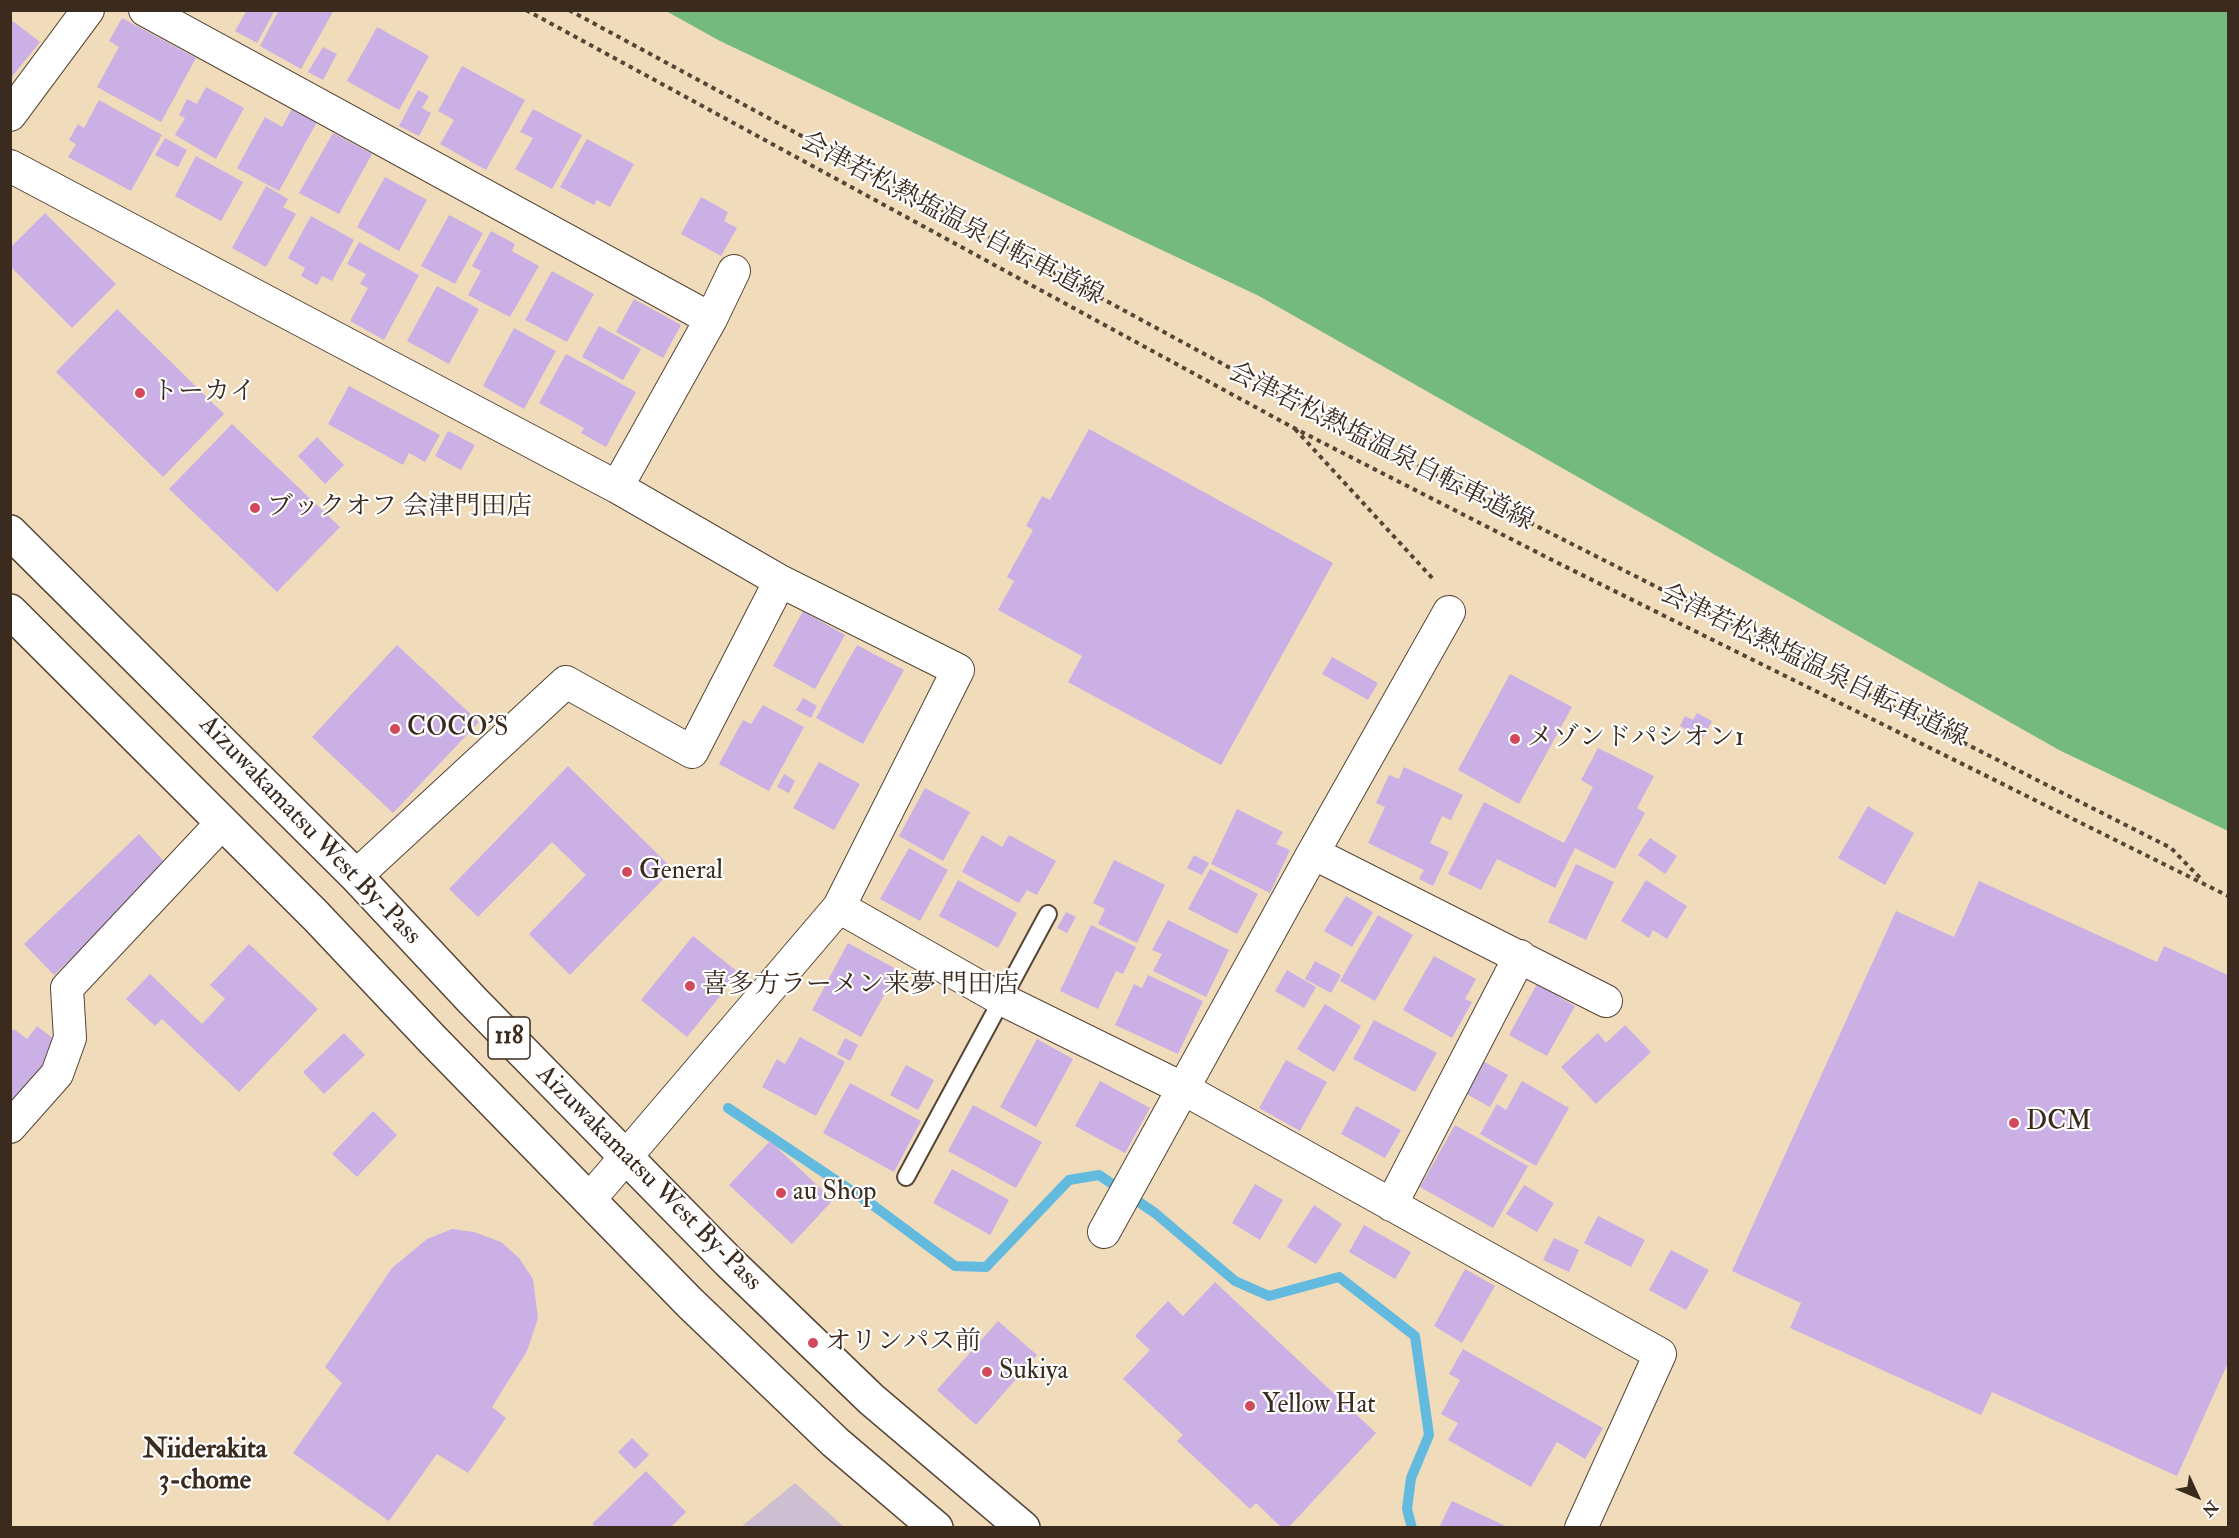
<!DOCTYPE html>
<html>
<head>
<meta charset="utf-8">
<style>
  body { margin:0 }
  #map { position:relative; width:2239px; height:1538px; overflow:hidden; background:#f0dcbb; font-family:"IM FELL Double Pica",serif }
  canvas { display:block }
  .frame { position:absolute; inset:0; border:12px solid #3b2a1e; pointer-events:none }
  .north { position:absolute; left:2167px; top:1466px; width:60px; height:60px; -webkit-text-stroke:4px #fff; paint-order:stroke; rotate:134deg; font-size:16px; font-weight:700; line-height:24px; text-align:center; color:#3b2a1e }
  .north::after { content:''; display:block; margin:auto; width:21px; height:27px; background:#3b2a1e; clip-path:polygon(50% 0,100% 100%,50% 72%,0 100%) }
</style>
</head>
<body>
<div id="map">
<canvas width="2239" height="1538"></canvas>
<div class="frame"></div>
<div class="north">N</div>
</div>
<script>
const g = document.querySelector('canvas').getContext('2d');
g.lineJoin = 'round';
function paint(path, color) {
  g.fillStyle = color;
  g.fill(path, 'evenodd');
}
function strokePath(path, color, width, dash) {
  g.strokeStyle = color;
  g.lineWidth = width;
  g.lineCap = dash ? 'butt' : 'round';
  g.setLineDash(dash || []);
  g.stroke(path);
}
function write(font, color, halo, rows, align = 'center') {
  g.font = font + ' "IM FELL Double Pica","Noto Serif JP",serif';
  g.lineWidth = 4.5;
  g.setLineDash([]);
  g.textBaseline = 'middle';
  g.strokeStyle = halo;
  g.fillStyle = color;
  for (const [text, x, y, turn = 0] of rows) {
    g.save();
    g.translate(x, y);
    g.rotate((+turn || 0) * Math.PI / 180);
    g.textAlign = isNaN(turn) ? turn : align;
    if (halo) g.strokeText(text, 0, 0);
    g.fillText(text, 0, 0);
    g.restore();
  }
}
paint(new Path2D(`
  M795,1483l49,44h-103z`), '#cebed1');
paint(new Path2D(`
  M666,11h1562v820l-169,-81 -800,-454 -539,-255z`), '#74ba7e');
strokePath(new Path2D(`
  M728,1108l146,98 81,60 31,1 83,-87 30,-5 56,38 80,68 34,15 70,-19 76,59 14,99 -18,43 -4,31 5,19`), '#62badf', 10);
paint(new Path2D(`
  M247,10h28l-18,33 -22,-12z
  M279,10h55l-33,59 -41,-23z
  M122,18l74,40 -35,64 -64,-35 22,-40 -10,-6z
  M10,19l30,23 -30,37z
  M377,27l52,29 -30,54 -52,-29z
  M323,47l14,7 -14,26 -15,-8z
  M462,66l63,34 -39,70 -46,-26 14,-24 -16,-9z
  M206,87l38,21 -28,51 -41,-24 10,-17 -6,-3 8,-16 10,5z
  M418,90l11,6 -7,12 9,5 -12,23 -20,-10z
  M99,100l63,35 -31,56 -63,-34 8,-13 -7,-4 9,-16 6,4z
  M293,107l25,13 -39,71 -42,-23 28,-51 17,10z
  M533,109l49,26 -30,54 -37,-20 18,-31 -13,-6z
  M333,133l39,21 -33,60 -40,-21z
  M165,138l22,12 -9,17 -23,-12z
  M587,139l47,25 -24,43 -13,-7 -3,5 -34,-18z
  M196,156l47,26 -22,39 -46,-25z
  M385,177l42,23 -28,51 -42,-24z
  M266,186l22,13 -5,8 13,7 -30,53 -34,-19z
  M701,197l27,15 -4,9 13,7 -16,28 -40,-22z
  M45,213l71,71 -44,44 -62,-62v-18z
  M449,215l34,18 -28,51 -34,-18z
  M311,216l43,24 -22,41 -10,-5 -5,9 -16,-9 4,-8 -17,-10z
  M491,231l24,13 -3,7 27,15 -29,51 -42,-22 13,-24 -9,-5z
  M359,242l60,33 -35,65 -34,-19 18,-33 -8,-4 6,-10 -19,-10z
  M552,271l42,23 -27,48 -42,-22z
  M437,286l42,23 -30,55 -42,-23z
  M634,299l47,26 -18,33 -47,-26z
  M117,309l107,105 -61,63 -107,-105z
  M599,326l42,23 -18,31 -41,-23z
  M514,328l42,23 -32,58 -41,-23z
  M566,354l70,38 -30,55 -25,-14 3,-5 -45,-25z
  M349,386l91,49 -15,27 -16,-9 -6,12 -75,-41z
  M232,424l108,103 -63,65 -108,-103z
  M1089,429l244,134 -112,202 -153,-83 14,-26 -84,-46 16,-29 -7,-4 26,-47 -7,-4 16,-30 8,4z
  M448,431l27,14 -14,25 -26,-14z
  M317,437l27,28 -19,19 -27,-28z
  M803,611l42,24 -30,54 -42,-23z
  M397,645l82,77 -86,91 -81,-76z
  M857,645l47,25 -41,74 -47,-26z
  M1332,657l46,26 -10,17 -46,-26z
  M1510,674l62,33 -53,97 -61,-34z
  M803,698l14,8 -6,12 -15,-8z
  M763,705l41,22 -35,64 -50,-27 24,-44 8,4z
  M1697,713l15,8 -10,18 -22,-13 5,-10 8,4z
  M1598,748l56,28 -17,32 8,5 -30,56 -40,-21 -20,40 -58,-29 -16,31 -33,-16 36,-72 80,41 29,-56 -12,-7z
  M819,762l41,22 -26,46 -41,-22z
  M568,766l105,103 -103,106 -41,-41 57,-59 -34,-33 -74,75 -29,-28z
  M1404,767l59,28 -12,25 -9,-4 -12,27 19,9 -16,34 -14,-7 5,-9 -56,-27 17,-36 -9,-4 13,-28 10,4z
  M784,774l11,7 -6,12 -12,-6z
  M925,788l45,24 -27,49 -44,-25z
  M1868,806l46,27 -29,52 -47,-27z
  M1237,809l46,23 -7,12 14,6 -20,43 -59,-29z
  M139,834l29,32 -114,109 -30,-31z
  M982,835l20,12 7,-12 47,26 -19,34 -10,-5 -8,13 -57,-31z
  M1650,838l27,18 -12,18 -27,-19z
  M909,848l39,22 -28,51 -40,-22z
  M1194,855l15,8 -7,12 -15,-7z
  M1114,860l51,25 -28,58 -39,-19 7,-15 -12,-6z
  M1576,864l38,18 -28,58 -38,-18z
  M1210,869l48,25 -21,40 -49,-25z
  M958,880l59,33 -19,35 -59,-32z
  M1646,880l41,26 -20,33 -14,-9 -4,8 -28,-17z
  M1979,881l178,81 7,-16 64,29v388l-51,113 -185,-84 -11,23 -191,-87 11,-25 -69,-32 164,-360 58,26z
  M1346,896l27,16 -21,35 -28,-16z
  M1066,912l10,5 -9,16 -10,-5z
  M1378,915l35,20 -38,66 -35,-20z
  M1168,920l61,30 -23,47 -53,-26 9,-17 -10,-4z
  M1091,925l45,22 -13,27 -7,-3 -18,38 -38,-18z
  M693,936l46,37 -52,64 -46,-37z
  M848,943l50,27 -37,67 -49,-27z
  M249,944l69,65 -79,83 -77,-73 -7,7 -29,-27 24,-25 52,50 23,-25 -15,-14z
  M1434,956l42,23 -11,20 7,3 -20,36 -49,-28z
  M1315,961l26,14 -10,18 -26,-14z
  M1287,970l29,17 -12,21 -29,-17z
  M1148,975l55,26 -25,53 -63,-29 19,-41 8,4z
  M1537,984l38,22 -28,50 -38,-21z
  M1325,1004l36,22 -27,46 -37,-23z
  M1374,1020l63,33 -22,39 -62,-33z
  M1625,1025l26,27 -55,52 -35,-37 37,-34 8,10z
  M37,1026l25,19 -52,63v-74l4,-5 13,10z
  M344,1033l21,22 -41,39 -21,-22z
  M800,1037l45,25 -29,54 -54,-29 15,-28 8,5z
  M845,1038l13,7 -8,16 -13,-7z
  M1037,1039l36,20 -37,68 -36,-20z
  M1286,1060l41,22 -27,49 -41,-23z
  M1481,1060l27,15 -18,32 -27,-15z
  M906,1065l28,15 -16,30 -28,-15z
  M1100,1081l50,27 -25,45 -50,-27z
  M1522,1081l47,27 -33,58 -56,-32 17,-30 9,6z
  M850,1083l71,38 -27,51 -71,-39z
  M973,1105l69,37 -26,46 -68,-37z
  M1356,1106l45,24 -16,28 -44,-24z
  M373,1111l24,24 -40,42 -25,-23z
  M1455,1125l73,41 -35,62 -73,-41z
  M770,1141l63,59 -41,44 -63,-59z
  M952,1169l57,31 -19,35 -57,-32z
  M1255,1184l28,16 -23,40 -28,-17z
  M1524,1185l30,18 -17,29 -31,-18z
  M1314,1205l28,19 -26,40 -29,-17z
  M1598,1216l47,24 -14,27 -47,-24z
  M1364,1225l47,27 -16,27 -46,-27z
  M452,1229l22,3 27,10 18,16 14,21 5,39 -11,33 -35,56 14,11 -38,55 -31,-19 -48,67 -96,-68 49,-70 -17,-16 67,-99 35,-29z
  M1554,1238l25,12 -10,22 -26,-12z
  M1671,1250l38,20 -23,40 -37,-20z
  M1465,1269l30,17 -33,57 -28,-17z
  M1215,1282l161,151 -88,95h-6l-26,-25 -6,6 -73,-68 6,-6 -60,-56 27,-29 -15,-14 33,-35 15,15z
  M998,1321l39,34 -61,70 -39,-35z
  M1463,1349l140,79 -18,31 -28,-17 -26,45 -83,-47 10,-17 -17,-9 19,-34 -11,-6z
  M632,1438l17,17 -14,14 -17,-17z
  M646,1471l40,41 -16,16h-74l-4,-4z
  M1452,1501l58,27h-71z`), '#cbb0e5');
const service = new Path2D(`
  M906,1177l142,-263`);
const minor = new Path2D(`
  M145,10l566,309
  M10,115l78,-105
  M10,166l607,321 163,94 178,89 -119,237 -250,293
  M617,487l94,-168 23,-48
  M1313,853l136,-241
  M356,876l210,-194 126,70 88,-171
  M839,907l162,92 181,89 478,266 -79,174
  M10,1127l47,-53 13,-36 -3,-50 155,-165
  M1391,1205l129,-249
  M1104,1232l209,-379 293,148`);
const trunk = new Path2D(`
  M10,532l346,344 116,124 257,262 142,137 152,129
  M10,611l306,305 116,123 258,264 145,139 101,86`);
strokePath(service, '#564536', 20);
strokePath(minor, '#564536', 34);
strokePath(trunk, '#564536', 36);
strokePath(new Path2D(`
  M526,10l766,417 264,135 672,334
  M569,10l737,399 865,439 32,33
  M1295,429l139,151`), '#564536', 4, [4.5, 4.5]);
strokePath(service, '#fff', 16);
strokePath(minor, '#fff', 32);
strokePath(trunk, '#fff', 33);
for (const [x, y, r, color] of [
  [140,393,6,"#d1495b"],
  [255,508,6,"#d1495b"],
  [395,729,6,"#d1495b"],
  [1515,739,6,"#d1495b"],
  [627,872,6,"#d1495b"],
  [690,986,6,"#d1495b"],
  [2014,1123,6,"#d1495b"],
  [781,1193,6,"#d1495b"],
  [813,1343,6,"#d1495b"],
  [987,1372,6,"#d1495b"],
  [1250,1406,6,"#d1495b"]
]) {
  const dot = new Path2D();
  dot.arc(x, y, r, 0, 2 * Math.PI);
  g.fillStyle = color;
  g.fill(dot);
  strokePath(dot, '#fff', 2);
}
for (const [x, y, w] of [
  [509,1038,42]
]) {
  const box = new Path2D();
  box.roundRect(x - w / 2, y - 21, w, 42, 4.5);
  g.fillStyle = '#fff';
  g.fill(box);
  strokePath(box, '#3b2a1e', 1.5);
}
write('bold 24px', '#3b2a1e', null, [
  ["118",509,1038]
]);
write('26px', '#3b2a1e', '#fff', [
  ["会津若松熱塩温泉自転車道線",951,220,28],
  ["会津若松熱塩温泉自転車道線",1380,448,27],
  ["会津若松熱塩温泉自転車道線",1813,667,26],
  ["Aizuwakamatsu West By-Pass",309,831,46],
  ["Aizuwakamatsu West By-Pass",648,1179,45]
]);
write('26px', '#3b2a1e', '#fff', [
  ["トーカイ",152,393],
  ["ブックオフ 会津門田店",267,508],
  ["COCO’S",407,729],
  ["メゾンドパシオン1",1527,739],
  ["General",639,872],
  ["喜多方ラーメン来夢 門田店",702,986],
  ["DCM",2026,1123],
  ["au Shop",793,1193],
  ["オリンパス前",825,1343],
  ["Sukiya",999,1372],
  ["Yellow Hat",1262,1406]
], 'left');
write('bold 27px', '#3b2a1e', '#fff', [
  ["Niiderakita",205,1451],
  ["3-chome",205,1482]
]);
</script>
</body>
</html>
